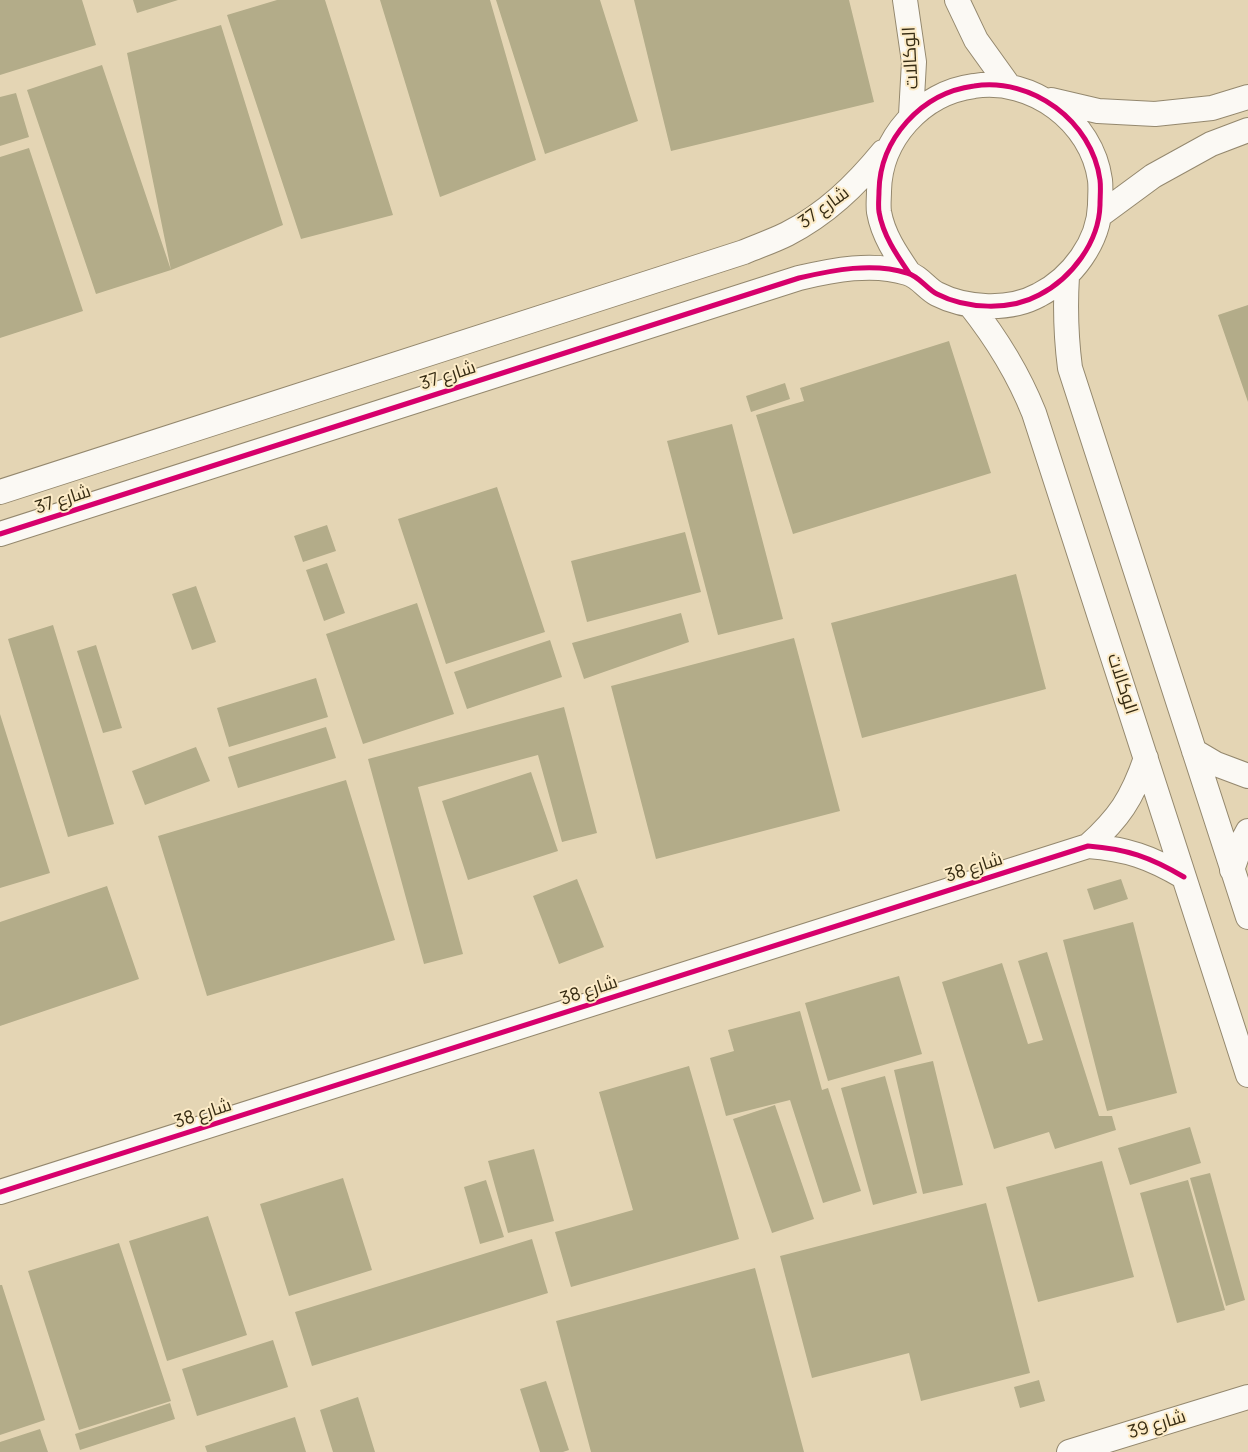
<!DOCTYPE html>
<html>
<head>
<meta charset="utf-8">
<style>
  body { margin:0 }
  canvas { display:block; background:#e4d5b4 }
</style>
</head>
<body>
<canvas width="1248" height="1452"></canvas>
<script>
const g = document.querySelector('canvas').getContext('2d');
g.lineJoin = 'round';
function paint(path, color) {
  g.fillStyle = color;
  g.fill(path, 'evenodd');
}
function strokePath(path, color, width, dash) {
  g.strokeStyle = color;
  g.lineWidth = width;
  g.lineCap = dash ? 'butt' : 'round';
  g.setLineDash(dash || []);
  g.stroke(path);
}
function write(font, color, halo, rows, align = 'center') {
  g.font = font + ' Manrope,Cairo,sans-serif';
  g.lineWidth = 4;
  g.setLineDash([]);
  g.textBaseline = 'middle';
  g.strokeStyle = halo;
  g.fillStyle = color;
  for (const [text, x, y, turn = 0] of rows) {
    g.save();
    g.translate(x, y);
    g.rotate((+turn || 0) * Math.PI / 180);
    g.textAlign = isNaN(turn) ? turn : align;
    if (halo) g.strokeText(text, 0, 0);
    g.fillText(text, 0, 0);
    g.restore();
  }
}
paint(new Path2D(`
  M0,0h82l14,45 -96,30z
  M133,0h45l-41,13z
  M277,0h48l68,215 -92,24 -74,-224z
  M380,0h110l46,160 -96,37z
  M496,0h104l38,121 -93,33z
  M634,0h215l25,102 -203,49z
  M221,25l62,200 -112,45 -75,24 -69,-204 75,-25 69,205 -44,-217z
  M16,93l13,44 -29,9v-49z
  M29,148l54,163 -83,27v-181z
  M1248,305v97l-30,-87z
  M949,341l42,132 -198,61 -37,-119 48,-14 -4,-13z
  M785,383l5,16 -39,13 -5,-16z
  M732,424l51,195 -65,16 -51,-194z
  M497,487l48,145 -99,32 -48,-145z
  M327,525l9,26 -33,11 -9,-26z
  M685,532l16,60 -114,30 -16,-61z
  M327,563l18,50 -21,8 -18,-51z
  M1016,574l30,115 -184,49 -31,-115z
  M196,586l20,56 -24,8 -20,-56z
  M417,603l37,111 -91,30 -37,-110z
  M681,613l8,29 -105,37 -12,-36z
  M53,625l61,199 -46,13 -60,-198z
  M794,638l46,173 -184,48 -45,-173z
  M550,640l12,37 -95,32 -13,-37z
  M96,645l26,83 -19,5 -26,-82z
  M316,678l12,39 -99,30 -12,-39z
  M564,707l33,126 -35,9 -24,-87 -120,32 45,167 -39,10 -56,-205z
  M0,714l50,159 -50,15z
  M326,727l10,31 -98,30 -10,-31z
  M196,747l14,34 -65,24 -13,-34z
  M531,772l27,79 -90,29 -26,-79z
  M346,780l49,160 -188,56 -49,-160z
  M577,879l27,68 -45,17 -26,-68z
  M1121,879l7,20 -34,11 -7,-21z
  M107,886l32,93 -139,47v-104z
  M1133,922l44,171 -70,18 -44,-171z
  M1047,952l52,164h13l4,14 -61,19 -6,-17 -55,17 -52,-167 60,-19 26,81 15,-4 -25,-79z
  M899,976l23,78 -94,27 -23,-78z
  M800,1011l22,79 6,-2 33,103 -38,12 -33,-103 -64,16 -16,-58 24,-7 -6,-21z
  M933,1061l30,124 -40,9 -29,-124z
  M689,1066l50,173 -168,48 -16,-55 78,-22 -34,-118z
  M885,1076l32,117 -44,12 -32,-117z
  M775,1105l39,114 -42,14 -39,-114z
  M1190,1127l11,36 -71,22 -12,-37z
  M534,1149l20,72 -46,12 -20,-72z
  M1102,1161l32,116 -96,25 -32,-115z
  M1210,1173l35,127 -19,6 -36,-128z
  M343,1178l29,92 -83,26 -29,-92z
  M486,1180l18,57 -24,7 -16,-57z
  M1188,1180l37,130 -48,13 -37,-130z
  M986,1203l44,170 -109,28 -12,-48 -97,25 -32,-122z
  M208,1216l39,119 -80,26 -38,-120z
  M532,1239l16,54 -236,73 -17,-54z
  M119,1243l52,158 -92,29 -51,-159z
  M755,1268l49,184h-213l-35,-131z
  M0,1285h2l43,135 -45,15z
  M273,1340l15,47 -91,29 -15,-47z
  M1039,1380l6,21 -25,7 -6,-21z
  M546,1381l23,69 -6,2h-23l-20,-63z
  M358,1397l17,55h-42l-13,-42z
  M170,1403l5,16 -95,31 -5,-16z
  M295,1417l11,35h-99l-2,-6z
  M40,1429l8,23h-48v-10z`), '#b3ac89');
const minor = new Path2D(`
  M905,0l9,62 -3,53
  M957,0l19,40 33,46
  M1051,100l47,11 57,3 57,-6 36,-11
  M1100,215l53,-39 58,-32 37,-14
  M1067,276c-2,32 -1,61 3,92l178,549
  M970,305c27,34 48,68 64,108l214,662
  M0,492l744,-240c14,-6 29,-11 43,-18 39,-20 68,-48 96,-82
  M0,534l799,-256c34,-8 74,-16 108,-5 12,3 20,16 30,21 29,15 73,17 102,1 33,-17 60,-53 61,-90 0,-8 1,-17 0,-25 -8,-59 -68,-103 -126,-94 -53,7 -94,53 -95,105 0,7 -1,14 0,21 4,23 17,42 30,61
  M1194,751l22,13 32,12
  M1088,846c31,-28 44,-47 58,-88
  M1232,870l9,-26 7,-13
  M0,1192l1088,-346c39,3 62,11 96,31
  M1069,1452l179,-55`);
strokePath(minor, '#94886e', 26);
strokePath(minor, '#fbf9f4', 24);
strokePath(new Path2D(`
  M0,534l799,-256c34,-8 74,-16 108,-5 12,3 20,16 30,21 29,15 73,17 102,1 33,-17 60,-53 61,-90 0,-8 1,-17 0,-25 -8,-59 -68,-103 -126,-94 -53,7 -94,53 -95,105 0,7 -1,14 0,21 4,23 17,42 30,61
  M0,1192l1088,-346c39,3 62,11 96,31`), '#d6006c', 5);
write('18px', '#372c13', '#fcebc7', [
  ["الوكالات",911,58,-93],
  ["شارع 37",824,208,-36],
  ["شارع 37",448,376,-18],
  ["شارع 37",63,500,-18],
  ["الوكالات",1122,684,72],
  ["شارع 38",974,868,-18],
  ["شارع 38",589,991,-18],
  ["شارع 38",203,1114,-18],
  ["شارع 39",1157,1425,-17]
]);
</script>
</body>
</html>
